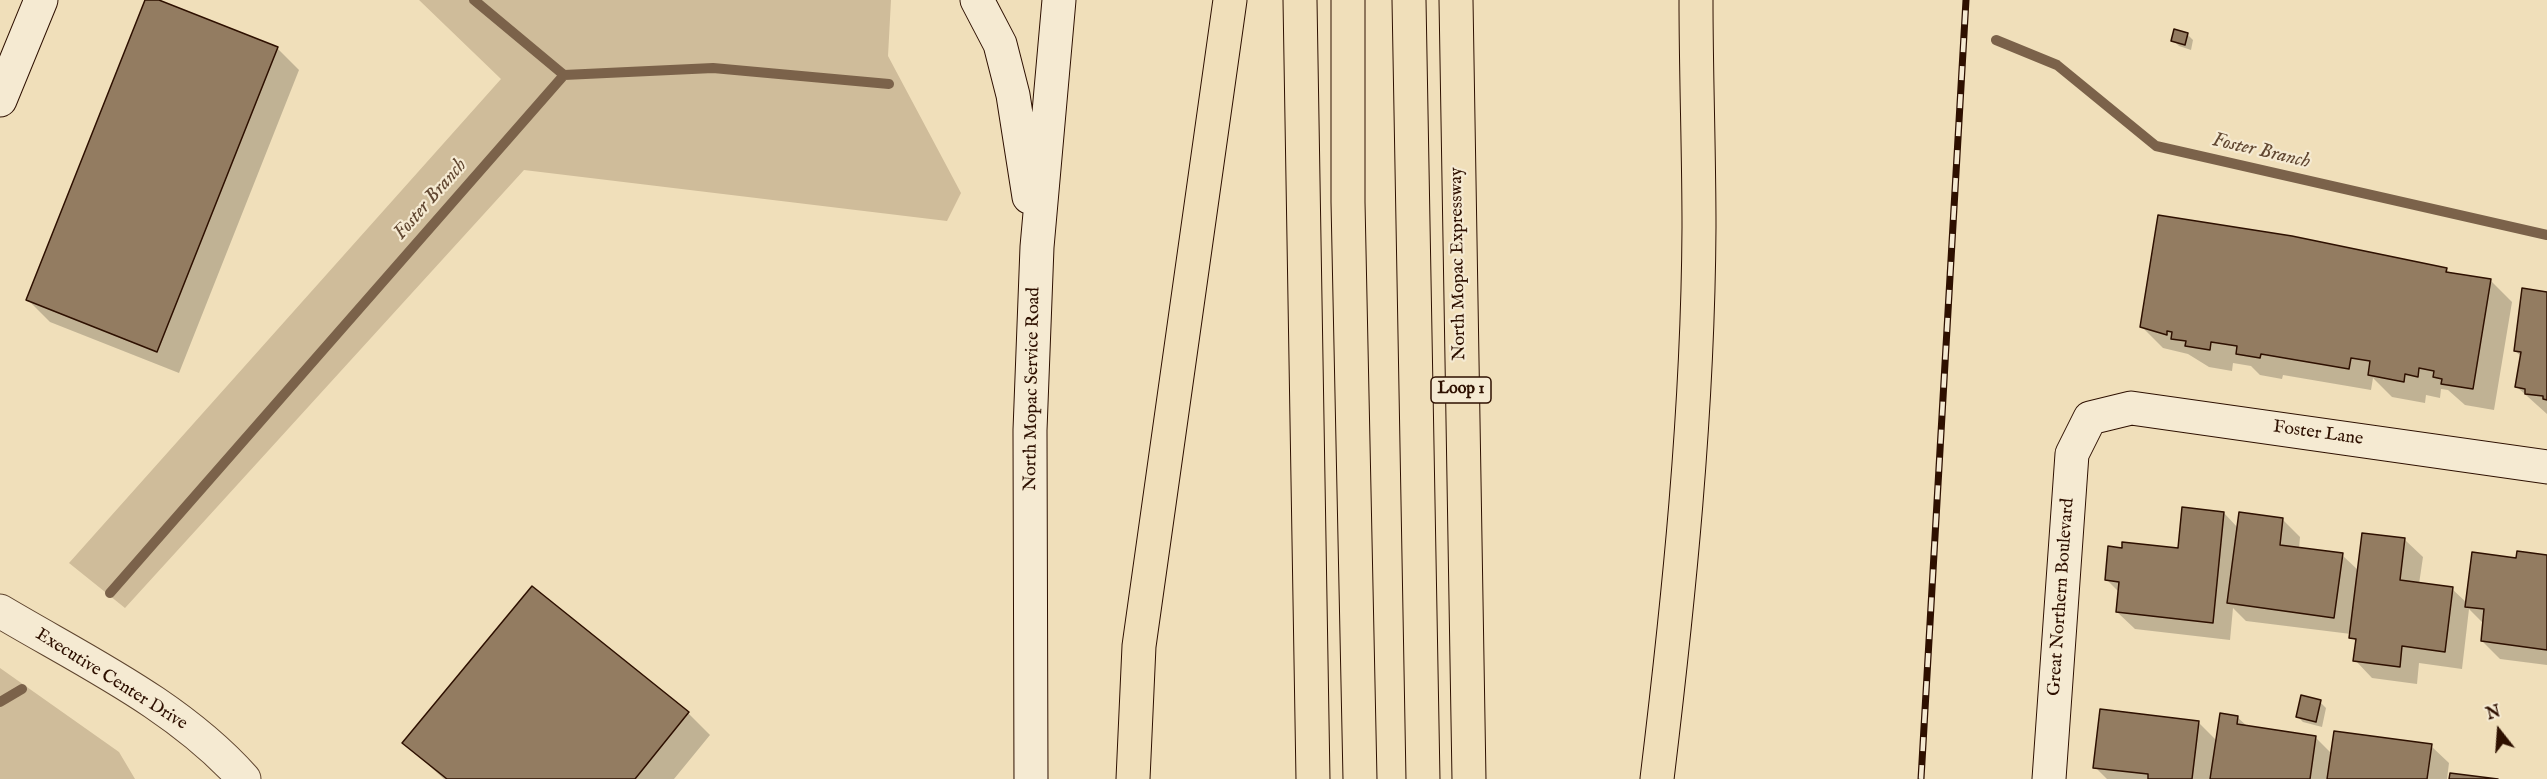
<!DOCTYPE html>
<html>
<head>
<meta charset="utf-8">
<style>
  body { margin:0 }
  #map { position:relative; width:2547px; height:779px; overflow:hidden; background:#f0dfba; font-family:"IM FELL English",serif }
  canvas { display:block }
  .north { position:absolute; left:2469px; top:701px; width:60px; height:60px; -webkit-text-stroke:4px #f5ead2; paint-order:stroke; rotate:343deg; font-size:16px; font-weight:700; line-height:24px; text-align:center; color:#2e1000 }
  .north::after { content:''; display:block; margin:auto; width:21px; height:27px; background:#2e1000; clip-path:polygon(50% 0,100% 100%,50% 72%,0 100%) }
</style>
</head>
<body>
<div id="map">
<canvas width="2547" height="779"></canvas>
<div class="north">N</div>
</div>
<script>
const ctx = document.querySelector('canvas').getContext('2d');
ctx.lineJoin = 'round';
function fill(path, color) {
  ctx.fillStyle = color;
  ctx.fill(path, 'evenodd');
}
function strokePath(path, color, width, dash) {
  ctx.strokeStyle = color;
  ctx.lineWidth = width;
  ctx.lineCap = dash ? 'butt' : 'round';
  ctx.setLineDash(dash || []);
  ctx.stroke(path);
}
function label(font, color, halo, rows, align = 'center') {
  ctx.font = font + ' "IM FELL English",serif';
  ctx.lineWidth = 4.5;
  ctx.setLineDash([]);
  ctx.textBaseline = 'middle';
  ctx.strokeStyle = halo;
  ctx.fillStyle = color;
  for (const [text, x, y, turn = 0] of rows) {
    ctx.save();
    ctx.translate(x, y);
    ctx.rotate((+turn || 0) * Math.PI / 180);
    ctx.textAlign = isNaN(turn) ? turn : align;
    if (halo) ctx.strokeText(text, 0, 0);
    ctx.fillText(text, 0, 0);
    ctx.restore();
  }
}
const green = new Path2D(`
  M419,0h472l-3,56 73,137 -14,28 -423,-51 -399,438 -56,-45 432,-484z
  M0,668l119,84 16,27h-135z`);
const shadow = new Path2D(`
  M146,0h9l122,48 22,22 -120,303 -129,-51 -22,-22z
  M2187,34l6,6 -2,10 -12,-4 -6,-6z
  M2446,269l5,5 39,6 22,22 -18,108 -29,-5 -17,-15 -7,-1 -1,9 -14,-3 -1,8 -33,-6 -19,-19 -2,12 -88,-15 -1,4 -22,-4 -9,-9 -18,-3 -1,8 -23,-4 -21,-13 -25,-6 -22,-22z
  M2547,293v121l-30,-27 4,-31 -6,-5z
  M2224,513l14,15 45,-8 17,17 -1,12 43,6 17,16 46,-31 18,17 -4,27 33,5 15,14 50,-43 30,-4v109l-47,-6 -18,-18 2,-17 -15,-15 -7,60 -43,-6 -2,21 -45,-6 -17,-18 2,-16 -6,-10 -105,-13 -13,-13 -3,32 -95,-11 -18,-17 2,-20 -12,-12 72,-30z
  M2320,702l6,6 -4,19 -19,-5 -6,-6z
  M688,713l22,22 -36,44h-230l-40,-36z
  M2237,717l11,10 68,11 16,16 99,-8 18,17 -2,16h-340l-12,-12 103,-45 19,19z`);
const stream = new Path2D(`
  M474,0l90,75
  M1996,40l61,25 99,81 391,89
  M110,593l454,-518 149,-7 176,16
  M0,702l22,-13`);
const building = new Path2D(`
  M145,0h14l119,47 -121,305 -131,-52z
  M2174,29l14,4 -3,12 -14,-4z
  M2158,215l134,21 155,32 -1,4 45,7 -18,110 -32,-5 1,-5 -9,-2 1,-6 -15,-3 -1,9 -13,-3 -1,8 -36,-7 2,-14 -19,-3 -2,11 -88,-15 -1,4 -24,-4 1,-8 -26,-4 -1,8 -25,-4 1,-5 -15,-2 1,-7 -5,-1v4l-27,-8z
  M2522,288l25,4v108l-4,-1v-3l-18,-2v-5l-10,-2 6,-35 -7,-1z
  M2182,507l42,5 -11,111 -97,-11 3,-30 -14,-2 3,-34 14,2v-6l56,6z
  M2239,512l44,6 -3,27 63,8 -9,65 -107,-15z
  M2362,533l43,5 -5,42 53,7 -8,65 -43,-6 -2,21 -47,-6 3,-22 -7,-1z
  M2517,551l30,4v95l-66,-9 3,-32 -19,-2 7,-55 44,6z
  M532,586l157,126 -54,67h-188l-45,-36z
  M2301,695l20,5 -5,22 -20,-5z
  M2100,709l99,12 -7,58h-44v-5l-55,-6z
  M2220,713l18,3 -1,8 79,12 -6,43h-100z
  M2334,731l98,13 -5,35h-100z
  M2450,773l48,6h-49z`);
const street = new Path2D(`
  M0,611c84,50 178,94 244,168`);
const secondary = new Path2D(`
  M977,0l23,44 13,51 16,102
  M0,100l41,-100
  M1031,779l-1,-349 7,-183 22,-247
  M2049,779l23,-325 18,-36 41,-10 416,59`);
const highway = new Path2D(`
  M1300,0l13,779
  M1348,0v202l12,577
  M1409,0l14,779
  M1456,0l13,779
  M1133,779l6,-133 91,-646
  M1657,779c22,-182 41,-368 42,-552 0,-76 -3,-151 -3,-227`);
const rail = new Path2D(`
  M1921,779l45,-779`);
const shields = [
  [1461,390,60]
];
const shieldNames = [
  ["Loop 1",1461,390]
];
const streetNames = [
  ["North Mopac Expressway",1459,264,-91],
  ["North Mopac Service Road",1033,389,-89],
  ["Foster Lane",2318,434,8],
  ["Great Northern Boulevard",2062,597,-86],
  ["Executive Center Drive",111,680,32]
];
const waterNames = [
  ["Foster Branch",2261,152,13],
  ["Foster Branch",431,200,-49]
];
fill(green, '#cfbc9a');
fill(shadow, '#0003');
strokePath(stream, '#7b624a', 10);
fill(building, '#937c61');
strokePath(building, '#2e1000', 1.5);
strokePath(street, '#5e442e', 35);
strokePath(secondary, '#2e1000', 35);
strokePath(highway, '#2e1000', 35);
strokePath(street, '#f5ead2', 33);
strokePath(secondary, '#f5ead2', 33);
strokePath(highway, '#f0dfba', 33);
strokePath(rail, '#2e1000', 7);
strokePath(rail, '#f5ead2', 4.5, [14]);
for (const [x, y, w] of shields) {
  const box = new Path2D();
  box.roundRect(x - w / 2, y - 13, w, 26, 4.5);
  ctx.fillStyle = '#f5ead2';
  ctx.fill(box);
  strokePath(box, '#2e1000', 1.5);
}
label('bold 16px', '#2e1000', null, shieldNames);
label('18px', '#2e1000', '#f5ead2', streetNames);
label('italic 20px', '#614731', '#f5ead2', waterNames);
</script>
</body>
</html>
